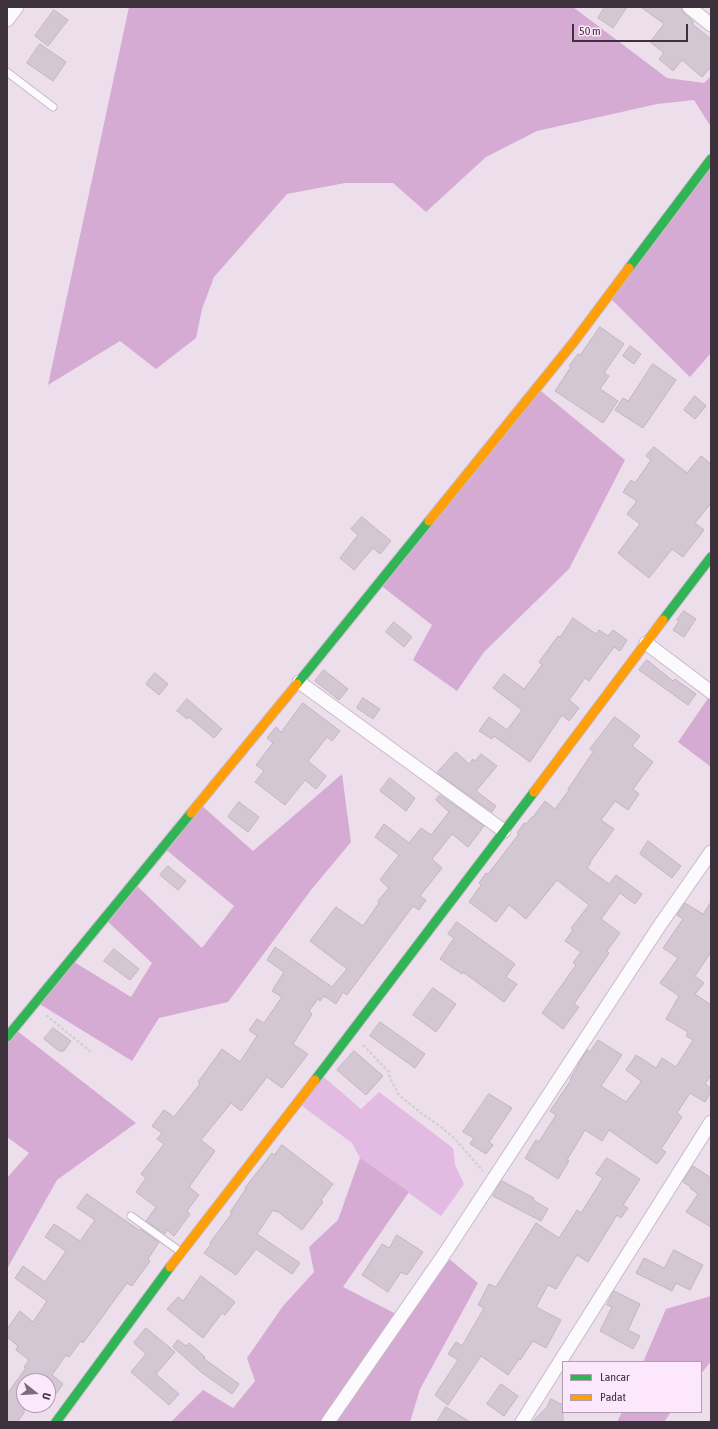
<!DOCTYPE html>
<html>
<head>
<meta charset="utf-8">
<style>
  body { margin:0 }
  #map { position:relative; width:718px; height:1429px; overflow:hidden; background:#eddeec; font-family:"Asap Condensed",sans-serif }
  canvas { display:block }
  .frame { position:absolute; inset:0; border:8px solid #3d323c; pointer-events:none }
  .legend { position:absolute; left:562px; top:1361px; width:140px; height:52px; box-sizing:border-box; background:#fde7fc; border:1px solid #b09faf; margin:0; padding:5px 7px; list-style:none; font-size:12px; color:#3d323c }
  .legend li { display:flex; align-items:center; gap:8px; height:20px }
  .legend b { width:20px; border:1px solid #b09faf }
  .north { position:absolute; left:16px; top:1373px; width:40px; height:40px; box-sizing:border-box; background:#fde7fc; border:1px solid #b09faf; border-radius:50%; rotate:107deg; font-size:11px; font-weight:700; line-height:16px; text-align:center; color:#3d323c }
  .north::after { content:''; display:block; margin:auto; width:14px; height:18px; background:#7b6e7a; clip-path:polygon(50% 0,100% 100%,50% 72%,0 100%) }
  .scale { position:absolute; left:572px; top:24px; width:116px; height:18px; box-sizing:border-box; border:2px solid #3d323c; border-top:0; padding-left:5px; font-size:12px; line-height:14px; white-space:nowrap; color:#3d323c; -webkit-text-stroke:3px #fde7fc; paint-order:stroke }
</style>
</head>
<body>
<div id="map">
<canvas width="718" height="1429"></canvas>
<div class="frame"></div>
<ul class="legend">
<li><b style="height:5px;background:#30b455"></b>Lancar</li>
<li><b style="height:5px;background:#ff9f0a"></b>Padat</li>
</ul>
<div class="north">U</div>
<div class="scale">50 m</div>
</div>
<script>
const ctx = document.querySelector('canvas').getContext('2d');
ctx.lineJoin = 'round';
function fill(path, color) {
  ctx.fillStyle = color;
  ctx.fill(path, 'evenodd');
}
function strokePath(path, color, width, dash) {
  ctx.strokeStyle = color;
  ctx.lineWidth = width;
  ctx.lineCap = dash ? 'butt' : 'round';
  ctx.setLineDash(dash || []);
  ctx.stroke(path);
}
const green = new Path2D(`
  M319,1073l42,36 18,-17 74,56 2,17 9,19 -23,32 -81,-58 -8,-15 -54,-40z`);
const forest = new Path2D(`
  M129,7h444l94,71 37,5 7,-7v51l-17,-27 -37,4 -120,27 -51,26 -60,55 -33,-29h-48l-58,11 -73,83 -12,32 -6,29 -40,31 -36,-28 -72,44z
  M711,162v191l-21,24 -82,-81z
  M536,387l89,73 -56,109 -85,83 -27,39 -44,-31 19,-35 -53,-41z
  M711,694v73l-33,-25z
  M342,774l9,68 -40,48 -83,112 -69,16 -27,43 -94,-58 33,-43 60,37 21,-34 -46,-43 29,-36 67,64 32,-42 -70,-58 37,-43 52,46z
  M16,1030l120,93 -79,57 -50,89v-91l22,-25 -22,-16v-96z
  M360,1158l49,34 -66,95 63,32 42,-61 30,25 -58,106 -10,33h-239l32,-32 30,18 22,-27 -8,-23 36,-52 31,-34 -5,-25 29,-27z
  M711,1296v65l-10,13v-12h-58l23,-53z
  M622,1412h49l-7,10h-47z`);
const building = new Path2D(`
  M605,7h22l-14,21 -15,-10z
  M641,7h40l3,6 10,9 -2,2 19,15v28l-9,10 -20,-17 -9,11 -14,-12 5,-6 -14,-11 14,-18z
  M54,10l14,10 -20,26 -13,-10z
  M40,44l26,18 -13,19 -26,-18z
  M600,327l24,17 -20,29 5,3 -9,13 18,12 -15,22 -48,-32 16,-24 -2,-1 9,-12 2,1z
  M630,346l11,8 -7,10 -11,-8z
  M653,364l23,16 -33,48 -28,-18 8,-12 5,3z
  M695,396l11,10 -11,13 -11,-9z
  M654,447l33,26 14,-17 10,8v39l-16,20 9,7 -21,27 -11,-8 -23,29 -31,-25 22,-29 -13,-10 10,-13 -14,-9 8,-12 4,3 16,-23 -5,-4z
  M362,517l29,24 -11,13 -7,-6 -19,22 -14,-12 18,-23 -7,-6z
  M684,611l12,8 -12,18 -11,-7 6,-9 -2,-1z
  M573,618l23,16 3,-4 9,6 5,-6 14,10 -7,11 -6,-4 -25,34 -4,-3 -16,22 10,8 -10,13 -7,-6 -32,47 -36,-26 -2,3 -13,-8 10,-14 18,13 15,-20 -29,-22 11,-14 20,15 18,-24 -3,-3 19,-26 2,1z
  M394,622l18,15 -8,10 -18,-15z
  M647,660l26,21 2,-2 21,15 -8,11 -49,-35z
  M324,670l24,19 -9,11 -24,-19z
  M155,673l13,11 -9,11 -13,-11z
  M363,698l17,11 -7,10 -16,-11z
  M187,699l35,30 -8,9 -25,-21 -2,2 -10,-8z
  M303,703l37,28 -8,10 -5,-4 -19,24 18,15 -10,13 -11,-9 -20,25 -30,-23 9,-11 -8,-6 17,-22 -6,-5 9,-11 5,5z
  M615,717l25,19 -8,10 21,16 -20,27 6,5 -11,16 -13,-9 -14,19 13,9 -24,33 1,1 -4,5 22,16 7,-9 26,19 -7,10 -15,-11 -19,26 19,14 -13,18 2,2 -35,51 5,3 -16,22 -21,-16 34,-48 -3,-2 8,-11 -16,-11 8,-11 -2,-2 18,-23 -32,-25 -31,39 -17,-14 -13,17 -27,-20 12,-17 -2,-2 7,-10 2,1 31,-40 -2,-1 7,-10 2,1 6,-7h1l12,-16 10,8 14,-19 -1,-1 25,-37 -3,-3z
  M456,752l13,12 4,-5 2,2 6,-7 16,12 -21,25 20,15 -4,6 -55,-39z
  M390,778l25,20 -9,13 -26,-20z
  M440,795l44,31 -16,21 -16,-13 -20,25 10,9 -22,28 6,4 -7,10 -6,-4 -66,89 -4,-3 -7,12 -12,-8 -4,5 -2,-2 -9,12 3,3 -19,30 15,10 -26,34 -15,-11 -26,34 -10,-8 -30,37 14,11 -26,36 10,8 -12,16 3,3 -16,22 -7,-6 -2,4 -19,-13 10,-14 -20,-15 10,-14 -5,-4 23,-30 -7,-5 5,-6 -10,-7 12,-16 10,7 26,-33 -2,-2 24,-33 18,13 17,-26 -8,-6 8,-11 7,4 18,-26 -10,-6 12,-19 -17,-12 8,-13 57,40 15,-18 -37,-28 26,-34 27,19 16,-23 -1,-2 11,-13 -9,-8 19,-25 -24,-18 9,-13 25,19 12,-15 10,7 18,-23 -13,-12z
  M239,802l20,15 -11,15 -20,-15z
  M648,841l33,25 -9,12 -32,-24z
  M168,866l18,15 -8,9 -18,-15z
  M711,902v50l-16,24 9,7 -9,11 16,11v70l-6,9 6,4v4l-6,10 -15,-9 -13,20 5,4 -21,32 5,3 -9,12 -48,-34 -7,11 -17,-11 -18,30 2,1 -11,18 -33,-21 11,-18 3,2 17,-27 -6,-4 21,-31 -1,-1 9,-15h-1l9,-14 3,2 8,-12 24,15 -21,31 25,16 15,-20v-1l-15,-11 10,-15 20,13 6,-10 14,9 17,-27 -7,-4 2,-4 -22,-13 13,-23 -19,-13 18,-25 -15,-10 20,-29 -6,-4 8,-12 18,11z
  M457,922l58,42 -9,13 11,7 -13,18 -41,-30 -1,2 -22,-15 14,-21 -6,-4z
  M114,949l25,20 -9,11 -26,-19z
  M433,988l23,16 -20,28 -23,-17z
  M380,1022l45,32 -10,14 -45,-32z
  M53,1028l18,13 -7,10h-5l-15,-12z
  M354,1051l29,25 -17,19 -29,-25z
  M489,1094l23,14 -23,34 4,3 -7,9 -16,-10 4,-6 -11,-6z
  M282,1145l51,39 -12,16 2,2 -21,28 -25,-19 -2,1 -2,-2 -16,24 43,29 -8,11 -36,-25 -20,26 -32,-22 7,-9 -1,-1 22,-30 -2,-1 16,-23 -1,-1 27,-35 2,2z
  M607,1158l33,21 -17,26 5,3 -7,10 -4,-3 -29,47 -11,-7 -21,34 -8,-4 -12,22 25,13 -15,28 -13,-7 -13,19 -1,-1 -11,16 -27,-19 -33,49 -13,-10 23,-35 -10,-6 8,-12 6,4 22,-38 -6,-3 11,-21 7,3 40,-64 23,15 18,-28 4,3 22,-35 -7,-4z
  M693,1166l17,11 1,-1v51l-25,-15 12,-18 -8,-6 1,-1 -8,-5z
  M502,1181l32,17 -1,2 15,9 -7,12 -48,-25z
  M87,1194l52,36 1,-1 19,13 -11,17 2,2 -18,25 -5,-3 -44,60 -2,-2 -12,16 -3,-2 -14,20 11,9 -15,21v-24h-24v32l-7,9h-10v-28l19,-26 -2,-1 5,-7 -13,-10 2,-4 -11,-9v-8l13,-18 13,11 14,-21 -32,-23 8,-12 22,16 21,-31 -21,-14 9,-13 26,17 15,-21 -18,-12z
  M397,1235l26,17 -16,23 -6,-3 -13,20 -26,-17 20,-31 7,4z
  M674,1250l29,15 -13,25 -14,-7 -4,8 -36,-18 8,-15 20,10z
  M201,1276l34,26 -10,13 -3,-2 -19,25 -36,-29 11,-12 5,4z
  M614,1291l26,13 -12,26 12,6 -7,13 -33,-18 12,-24 -5,-2z
  M146,1328l29,24 -19,22 23,20 -10,11 -38,-33 15,-18 -12,-11z
  M178,1340l8,6 3,-3 16,14 -2,1 36,26 -7,10 -31,-22 -28,-25z
  M501,1384l17,12 -14,20 -17,-12z
  M551,1399l12,6v17h-31l15,-15z
  M446,1407l24,15h-33z`);
const path = new Path2D(`
  M46,1015l46,38
  M363,1045l26,27 1,6 9,17 22,18 20,14 13,11 29,33`);
const lane = new Path2D(`
  M7,72l46,35
  M131,1216l50,36`);
const street = new Path2D(`
  M689,7l22,18
  M7,20l10,-13
  M646,643l65,49
  M299,682l205,149
  M328,1422l115,-166 217,-331 51,-73
  M522,1422l189,-300`);
const fast = new Path2D(`
  M629,268l82,-109
  M663,620l48,-63
  M297,684l132,-163
  M7,1037l184,-224
  M315,1080l219,-288
  M56,1422l114,-155`);
const slow = new Path2D(`
  M429,521l144,-178 56,-75
  M534,792l129,-172
  M191,813l106,-129
  M170,1267l145,-187`);
fill(green, '#e3bae2');
fill(forest, '#d5abd4');
fill(building, '#d2c7d2');
strokePath(building, '#c1b5c1', 1);
strokePath(lane, '#c7bbc6', 9);
strokePath(street, '#c7bbc6', 15);
strokePath(fast, '#c7bbc6', 11);
strokePath(slow, '#c7bbc6', 11);
strokePath(path, '#d4d0d4', 2.5, [3, 2]);
strokePath(lane, '#fcfafc', 7);
strokePath(street, '#fcfafc', 13);
strokePath(fast, '#30b455', 9);
strokePath(slow, '#ff9f0a', 9);
</script>
</body>
</html>
